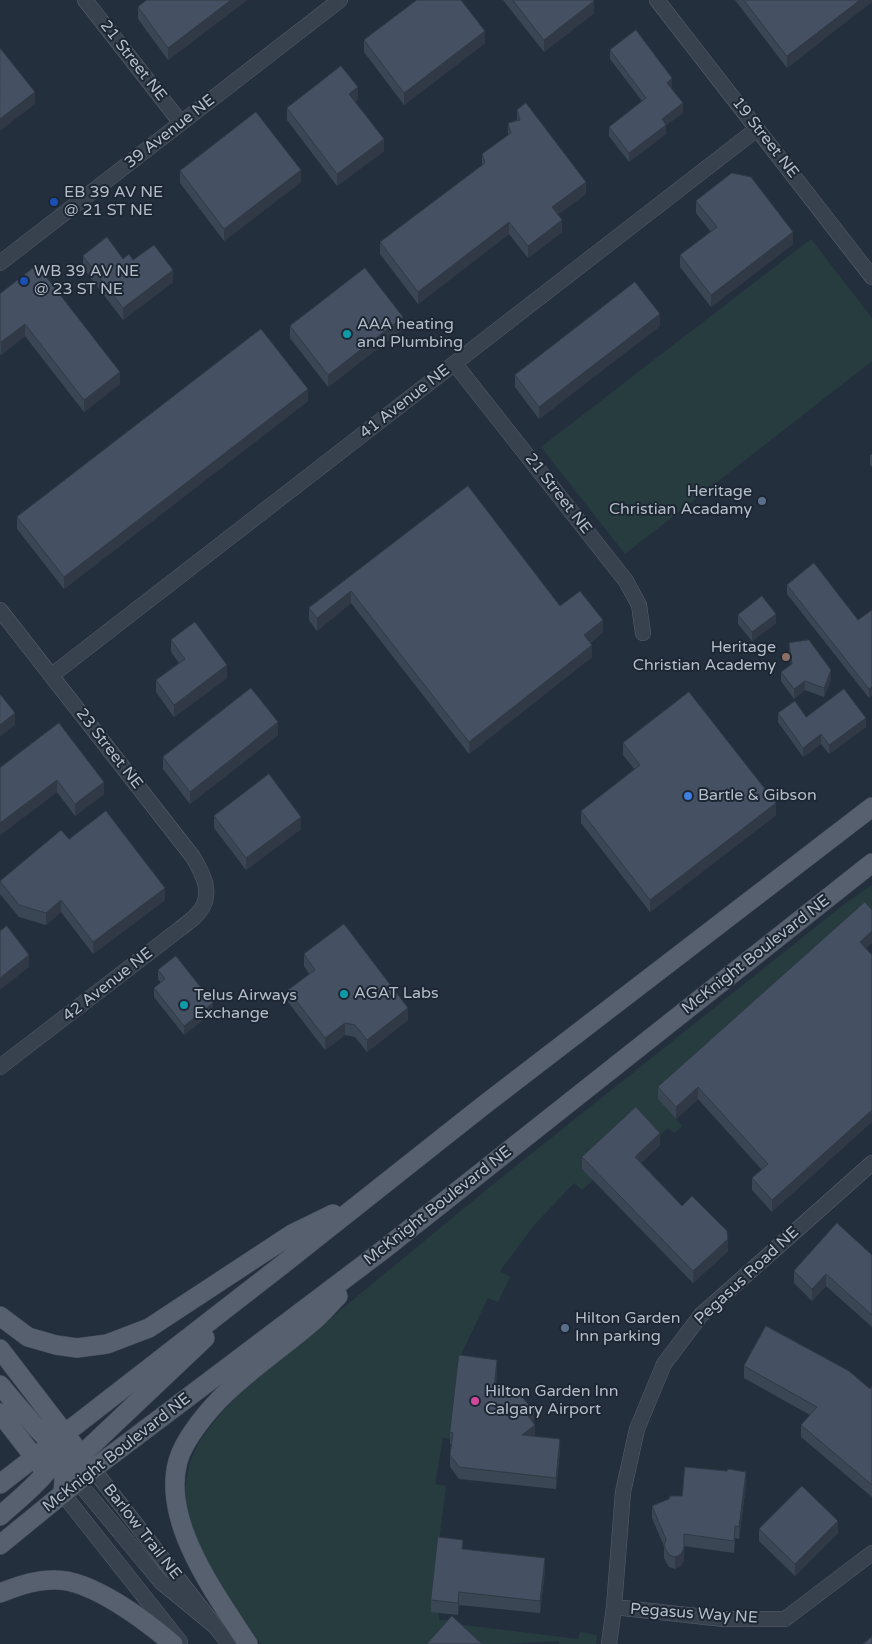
<!DOCTYPE html>
<html>
<head>
<meta charset="utf-8">
<style>
  body { margin:0 }
  canvas { display:block; background:#242f3e }
</style>
</head>
<body>
<canvas width="872" height="1644"></canvas>
<script>
const ctx = document.querySelector('canvas').getContext('2d');
ctx.lineJoin = 'round';
function fill(path, color) {
  ctx.fillStyle = color;
  ctx.fill(path, 'evenodd');
}
function strokePath(path, color, width, dash) {
  ctx.strokeStyle = color;
  ctx.lineWidth = width;
  ctx.lineCap = dash ? 'butt' : 'round';
  ctx.setLineDash(dash || []);
  ctx.stroke(path);
}
function label(font, color, halo, rows, align = 'center') {
  ctx.font = font + ' "Varela Round",sans-serif';
  ctx.lineWidth = 4;
  ctx.setLineDash([]);
  ctx.textBaseline = 'middle';
  ctx.strokeStyle = halo;
  ctx.fillStyle = color;
  for (const [text, x, y, turn = 0] of rows) {
    ctx.save();
    ctx.translate(x, y);
    ctx.rotate((+turn || 0) * Math.PI / 180);
    ctx.textAlign = isNaN(turn) ? turn : align;
    if (halo) ctx.strokeText(text, 0, 0);
    ctx.fillText(text, 0, 0);
    ctx.restore();
  }
}
const green = new Path2D(`
  M811,239l61,79v43l-247,193 -84,-107z
  M872,885v37l-214,177 24,27 -8,7 -6,-5 -13,12 -72,29 10,11 -11,10 -8,-7 -39,41 -35,47 10,6 -12,25 -10,-4 -32,67 3,2 -8,71h-8l-8,46 11,2 -8,63 1,71h8v3l131,16 2,-7 17,3 -1,9h-37v-3l-53,3h-245c-26,-36 -58,-80 -72,-122 -6,-19 -4,-49 4,-67 10,-24 29,-42 46,-61l252,-208 351,-280z`);
const minor = new Path2D(`
  M85,0l96,123
  M657,0l215,277
  M0,263l340,-263
  M455,364l171,217 13,24 4,28
  M0,610l193,247c10,17 21,37 6,55 -4,6 -12,11 -18,16l-181,139
  M52,675l705,-546
  M93,1469l136,175
  M70,1474l19,21 72,87 55,45
  M63,1494l117,148
  M614,1607l110,12h61l87,-66
  M609,1644l5,-37 9,-115 14,-63 27,-65 37,-49 171,-152`);
const major = new Path2D(`
  M0,1316l28,21 28,8 21,3 30,-4 42,-16 143,-94 41,-20
  M0,1349l89,116
  M0,1385c18,21 60,75 85,83
  M0,1413l41,53
  M0,1484l282,-219 202,-160 388,-298
  M63,1494l1,-16 9,-15 132,-125
  M0,1516c21,-19 57,-46 63,-75
  M0,1545l93,-76 290,-219 489,-387
  M0,1593c17,-7 38,-14 56,-13 36,0 90,41 117,64
  M248,1644c-31,-48 -87,-122 -70,-183 6,-22 31,-52 48,-68 26,-25 57,-46 85,-70 10,-8 18,-18 27,-27`);
const wall = new Path2D(`
  M147,0h100l-79,60 -30,-41v-12z
  M503,0h90l1,13 -50,39z
  M735,0h137l-85,68z
  M364,40l121,3 -81,62 -40,-53z
  M610,50l62,37 -1,1 12,25 -17,12v9l-37,28 -20,-26v-9l33,-26 -32,-42z
  M358,99l-3,3 29,49 -47,35 -50,-66v-12z
  M517,110l69,84 -28,20 4,18 -34,26 -19,-24 -91,70 -38,-50v-12l102,-77v-11l26,-19v-12l9,-3z
  M180,171l121,11 -77,59 -44,-58z
  M696,201l97,43 -82,63 -31,-40v-12l31,-23 -15,-19z
  M83,256l40,3 10,1 40,22 -50,38 -40,-52z
  M0,294l120,90 -36,28 -59,-76 -24,19 -1,-1z
  M290,326l113,3 -75,58 -38,-49z
  M660,326l-121,93 -24,-32v-12z
  M308,401l-244,188 -47,-60v-12z
  M872,454v13l-2,-2v-10z
  M468,486l92,120 43,26 -13,11 2,14 -123,97 -118,-151 -34,28 -8,-11v-12z
  M787,585l71,35 14,-10 -3,88 -82,-104z
  M738,615l38,8 -24,18 -14,-17z
  M171,640l56,38 -53,39 -18,-25v-12l23,-17 -8,-11z
  M789,643l42,37 -7,17 -19,-7 -11,9 -13,-18v-9l10,-7 -2,-13z
  M778,713l28,4 60,10 -37,27 -8,-10 -18,13 -25,-35z
  M59,723l45,71 -29,22 -18,-24 -57,43v-67z
  M278,735l-88,69 -27,-35v-12z
  M623,743l153,72 -126,97 -69,-89v-12l54,-41 -12,-15z
  M214,816l87,13 -55,41 -32,-42z
  M69,839l96,61 -72,54 -32,-42 -15,13 -27,-8 -19,-23v-13z
  M872,910v33l-6,5 -94,264 -20,-22v-12l10,-8 -64,-71 -22,20 -18,-20v-12z
  M304,954l104,66 -41,32 -12,-15 -10,-2 -20,15 -37,-48v-12l21,-16 -5,-8z
  M158,970l55,42 -29,23 -30,-38v-9l7,-5 -3,-4z
  M660,1145l-19,18 41,43 46,45 -35,32 -111,-114v-12z
  M872,1255v72l-46,-41 -14,15 -18,-18v-12z
  M744,1366l126,23 2,-3v111l-71,-60v-12l9,-10 -66,-37z
  M497,1371l-2,25 39,27 1,13 25,15 -4,38 -97,-10 -9,-12v-12l2,-11h-2v-12z
  M746,1484l-7,55 -4,-1 -1,15 -50,-7v14l-3,6 -6,3 -6,-2 -5,-9v-12l-12,-28v-12l17,-7z
  M759,1529l79,4 -43,43 -36,-35z
  M463,1549l82,21 -5,43 -81,-8 -1,10 -27,-3v-12z`);
const shadedWall = new Path2D(`
  M231,0h16l-79,60v-12z
  M860,0h12v2l-85,66v-12z
  M594,1v12l-50,39v-12z
  M485,31v12l-81,62v-12z
  M672,78v9l-5,5v-9z
  M358,87v12l-9,7v-12z
  M35,92v12l-35,27v-12z
  M683,103v10l-17,12v9l-37,28v-9l33,-34z
  M384,139v12l-47,35v-12z
  M301,170v12l-77,59v-12z
  M586,182v12l-34,25v-12z
  M562,220v12l-34,26v-12z
  M509,222v12l-91,70v-12z
  M793,232v12l-82,63v-12z
  M173,270v12l-50,38v-12z
  M660,314v12l-121,93v-12z
  M403,317v12l-75,58v-12z
  M25,324v12l-24,19v-13z
  M120,372v12l-36,28v-12z
  M308,389v12l-244,188v-12z
  M351,591v12l-34,28v-13z
  M776,614v9l-24,18v-9z
  M603,620v12l-19,15v-12z
  M592,645v12l-123,97v-12z
  M227,665v13l-53,39v-12z
  M831,670v10l-7,17v-9z
  M805,681v9l-11,9v-10z
  M872,687v9l-3,2v-9z
  M15,713v12l-15,12v-12z
  M866,718v9l-37,27v-9z
  M278,722v13l-88,69v-12z
  M821,734v10l-18,13v-9z
  M57,780v12l-57,43v-12z
  M104,782v12l-29,22v-12z
  M776,803v12l-126,97v-12z
  M301,817v12l-55,41v-12z
  M165,888v12l-72,54v-12z
  M61,900v12l-15,13v-12z
  M872,931v12l-12,11v-12z
  M29,955v12l-29,23v-12z
  M213,1003v9l-29,23v-9z
  M408,1008v12l-41,32v-12z
  M345,1023v12l-20,15v-12z
  M698,1087v12l-22,20v-12z
  M872,1110v12l-100,90v-12z
  M660,1133v12l-25,24v-12z
  M728,1239v12l-35,32v-12z
  M826,1274v12l-14,15v-12z
  M497,1360v11l-4,37v-11z
  M534,1411v12l-6,5v-12z
  M535,1425v11l-13,-1z
  M560,1439v12l-4,38v-11z
  M746,1472v12l-7,55v-12z
  M838,1521v12l-43,43v-12z
  M684,1548v12l-3,6 -6,3v-12z
  M545,1558v12l-5,43v-12z
  M459,1592v13l-1,10v-12z`);
const building = new Path2D(`
  M147,0h84l-63,48 -30,-41z
  M417,0h44l24,31 -81,62 -40,-53z
  M513,0h80l1,1 -50,39z
  M744,0h116l-73,56z
  M636,30l36,48 -5,5 16,20 -21,16 4,6 -37,28 -20,-26 37,-29 -36,-48z
  M0,48l35,44 -35,27z
  M341,66l17,21 -9,7 35,45 -47,35 -50,-66z
  M526,103l60,79 -34,25 10,13 -34,26 -19,-24 -91,70 -38,-50 105,-79 -3,-9 29,-21 -3,-10 12,-3 -3,-10z
  M256,112l45,58 -77,59 -44,-58z
  M732,173l19,4 42,55 -82,63 -31,-40 37,-28 -21,-26z
  M107,237l16,22 6,-5 4,6 21,-15 19,25 -50,38 -40,-52z
  M37,265l83,107 -36,28 -59,-76 -24,18h-1v-48z
  M365,268l38,49 -75,58 -38,-49z
  M635,282l25,32 -121,93 -24,-32z
  M261,329l47,60 -244,188 -47,-60z
  M468,486l92,120 20,-15 23,29 -19,15 8,10 -123,97 -118,-151 -34,27 -8,-10z
  M814,563l44,57 14,-10v77l-3,2 -82,-104z
  M762,596l14,18 -24,18 -14,-17z
  M195,622l32,43 -53,40 -18,-25 29,-21 -14,-19z
  M809,640l22,30 -7,18 -19,-7 -11,8 -13,-17 11,-8 -3,-21z
  M251,688l27,34 -88,70 -27,-35z
  M844,689l22,29 -37,27 -8,-11 -18,14 -25,-35 17,-12 11,16z
  M689,692l87,111 -126,97 -69,-89 59,-46 -17,-22z
  M0,694l15,19 -15,12z
  M59,723l45,59 -29,22 -18,-24 -57,43v-55z
  M269,774l32,43 -55,41 -32,-42z
  M106,811l59,77 -72,54 -32,-42 -15,13 -27,-8 -19,-24 61,-51 8,9z
  M865,902l7,8v21l-12,11 12,13v155l-100,90 -20,-22 16,-14 -70,-77 -22,20 -18,-20z
  M344,924l64,84 -41,32 -12,-15 -10,-2 -20,15 -37,-48 27,-20 -11,-16z
  M7,926l22,29 -29,23v-47z
  M176,956l37,47 -29,23 -30,-38 11,-9 -7,-9z
  M636,1107l24,26 -25,24 47,49 10,-10 35,35 1,8 -35,32 -111,-114z
  M837,1223l35,32v60l-46,-41 -14,15 -18,-18z
  M766,1326l83,45 21,18 2,-3v99l-71,-60 16,-18 -73,-41z
  M459,1355l38,5 -4,37 11,-9 7,8 6,-5 17,20 -6,5 7,9 -13,10 38,4 -4,39 -97,-11 -9,-12 3,-22 -3,-1z
  M685,1467l42,4 1,-2 18,3 -7,55 -4,-1 -1,15 -50,-7v14l-3,6 -6,3 -6,-2 -5,-9 2,-7 -14,-33 17,-7 1,-3h12z
  M802,1486l36,35 -43,43 -36,-35z
  M438,1537l25,3 -1,9 83,9 -5,43 -81,-9 -1,11 -27,-3z
  M452,1616l30,28h-55z
  M872,1637v7h-9z`);
const markers = [
  [54,202,5,"#1a4fb4"],
  [24,281,5,"#1a4fb4"],
  [347,334,5,"#0f9aa8"],
  [762,501,5,"#5c6f8a"],
  [786,657,5,"#8d6e63"],
  [688,796,5,"#3f7fe0"],
  [344,994,5,"#0f9aa8"],
  [184,1005,5,"#0f9aa8"],
  [565,1328,5,"#5c6f8a"],
  [475,1401,5,"#d1479c"]
];
const streetNames = [
  ["21 Street NE",133,61,52],
  ["39 Avenue NE",170,132,-38],
  ["19 Street NE",765,138,52],
  ["41 Avenue NE",405,402,-38],
  ["21 Street NE",558,494,52],
  ["23 Street NE",109,749,52],
  ["McKnight Boulevard NE",756,955,-38],
  ["42 Avenue NE",108,985,-38],
  ["McKnight Boulevard NE",438,1206,-38],
  ["Pegasus Road NE",747,1276,-43],
  ["McKnight Boulevard NE",117,1453,-38],
  ["Barlow Trail NE",142,1532,52],
  ["Pegasus Way NE",694,1614,4]
];
const poiNames = [
  ["EB 39 AV NE",64,193],
  ["@ 21 ST NE",64,211],
  ["WB 39 AV NE",34,272],
  ["@ 23 ST NE",34,290],
  ["AAA heating",357,325],
  ["and Plumbing",357,343],
  ["Heritage",752,492,"right"],
  ["Christian Acadamy",752,510,"right"],
  ["Heritage",776,648,"right"],
  ["Christian Academy",776,666,"right"],
  ["Bartle & Gibson",698,796],
  ["AGAT Labs",354,994],
  ["Telus Airways",194,996],
  ["Exchange",194,1014],
  ["Hilton Garden",575,1319],
  ["Inn parking",575,1337],
  ["Hilton Garden Inn",485,1392],
  ["Calgary Airport",485,1410]
];
fill(green, '#263c3f');
strokePath(minor, '#565f6c', 16);
strokePath(major, '#414a57', 20);
strokePath(minor, '#38414e', 15);
strokePath(major, '#56606e', 19);
fill(wall, '#3b4654');
fill(shadedWall, '#303945');
fill(building, '#455162');
strokePath(building, '#303945', 1);
for (const [x, y, r, color] of markers) {
  const dot = new Path2D();
  dot.arc(x, y, r, 0, 2 * Math.PI);
  ctx.fillStyle = color;
  ctx.fill(dot);
  strokePath(dot, '#1d2633', 2);
}
label('16px', '#b4bcc9', '#1d2633', streetNames);
label('16px', '#b4bcc9', '#1d2633', poiNames, 'left');
</script>
</body>
</html>
